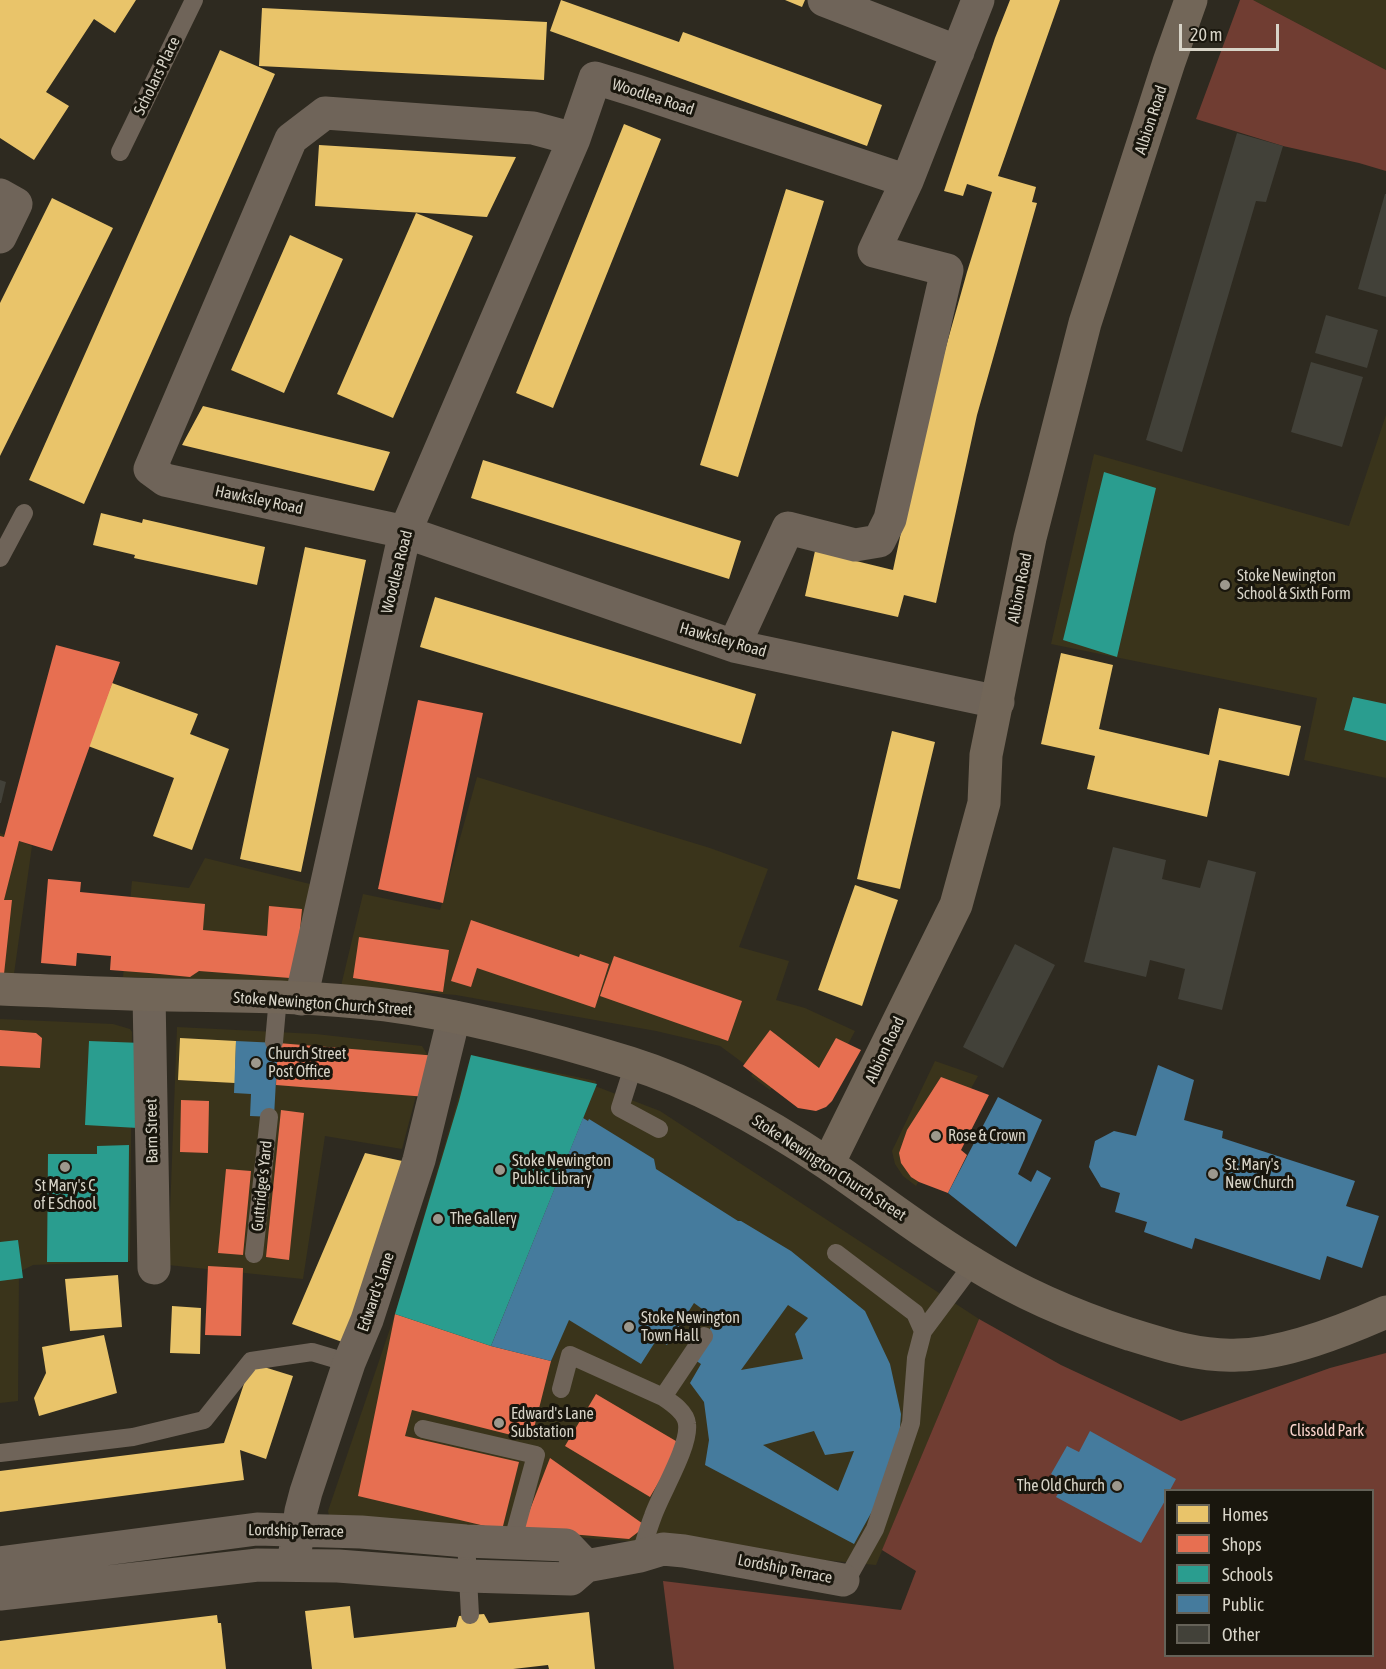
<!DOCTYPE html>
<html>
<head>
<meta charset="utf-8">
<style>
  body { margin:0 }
  #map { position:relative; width:1386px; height:1669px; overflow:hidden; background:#2e2a20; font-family:"Asap Condensed",sans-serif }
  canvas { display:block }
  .legend { position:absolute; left:1164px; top:1489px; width:210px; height:168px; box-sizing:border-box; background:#19160d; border:2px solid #656258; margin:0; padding:8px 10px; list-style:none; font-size:18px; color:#d8d4c8 }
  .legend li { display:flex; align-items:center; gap:12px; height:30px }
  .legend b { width:30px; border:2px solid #656258 }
  .scale { position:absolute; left:1179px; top:24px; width:100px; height:27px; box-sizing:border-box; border:3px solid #d8d4c8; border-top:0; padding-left:8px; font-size:18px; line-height:21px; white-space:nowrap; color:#d8d4c8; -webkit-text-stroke:4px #19160d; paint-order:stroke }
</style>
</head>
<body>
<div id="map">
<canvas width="1386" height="1669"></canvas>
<ul class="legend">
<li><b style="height:16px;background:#e9c46a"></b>Homes</li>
<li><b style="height:16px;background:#e76f51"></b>Shops</li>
<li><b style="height:16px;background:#2a9d8f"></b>Schools</li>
<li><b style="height:16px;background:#457b9d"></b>Public</li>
<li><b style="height:16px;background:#424139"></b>Other</li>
</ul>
<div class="scale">20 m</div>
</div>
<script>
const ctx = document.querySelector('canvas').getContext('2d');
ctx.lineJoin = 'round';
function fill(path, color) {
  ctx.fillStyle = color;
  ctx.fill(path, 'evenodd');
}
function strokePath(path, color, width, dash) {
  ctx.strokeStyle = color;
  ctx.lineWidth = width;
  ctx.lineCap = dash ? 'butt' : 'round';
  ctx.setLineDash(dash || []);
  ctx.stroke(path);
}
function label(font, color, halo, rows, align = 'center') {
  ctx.font = font + ' "Asap Condensed",sans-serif';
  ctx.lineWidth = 6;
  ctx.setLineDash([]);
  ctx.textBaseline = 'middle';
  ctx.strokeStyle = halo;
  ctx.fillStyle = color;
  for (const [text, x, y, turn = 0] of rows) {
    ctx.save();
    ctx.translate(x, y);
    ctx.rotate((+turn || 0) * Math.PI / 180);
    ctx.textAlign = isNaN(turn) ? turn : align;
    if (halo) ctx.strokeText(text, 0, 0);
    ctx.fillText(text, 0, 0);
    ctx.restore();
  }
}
const built = new Path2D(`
  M1253,0h133v70z
  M1386,415v363l-82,-18 13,-62 -266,-54 43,-190 255,72z
  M477,777l233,71 58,21 -29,78 50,14 -13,39 29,8 50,23 -29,55 -53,1 -3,3 -19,-14 3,-5 -34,-25 -64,-15 -200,-36 -115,-9 22,-92 77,16z
  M0,833l32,13 -19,135 -13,-1z
  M205,858l105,26 -12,98 -175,-5 9,-96 57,7z
  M0,1019l113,5 17,5 2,3 -2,229 -97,4 -14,7 -1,129 -18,2z
  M177,1027l139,7 106,12 5,8 -25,95 -77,-13 -22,143 -135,-14z
  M471,1055l125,26 -1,5 65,25 319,208 -103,246 -248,-24 -298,-21 -2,-9 67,-197z
  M935,1061l43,15 -62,110 -13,-10 -8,-12 -3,-13z`);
const green = new Path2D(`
  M1240,0h13l133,70v101l-27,-8 -76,-17 -87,-27z
  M979,1319l82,46 120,56 149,-53 56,-15v316h-712l-11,-88 238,29 15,-39 -34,-21zM1166,1490h206v166h-206z`);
const homes = new Path2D(`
  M0,0h136l-21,33 -21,-14 -48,73 23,14 -35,54 -34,-22z
  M561,0l118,42 4,-10 199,73 -15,41 -317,-115z
  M785,0h20l-3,7z
  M1010,0h50l-62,176 38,11 -4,15 5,1 -60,212 -41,188 -32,-8 -6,22 -93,-21 10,-45 78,19 31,-145 43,-153 25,-80 -25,-8 -4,12 -19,-5 51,-153z
  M262,8l285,14 -3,58 -285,-14z
  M220,50l55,24 -191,430 -55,-24z
  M624,124l37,15 -108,269 -37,-15z
  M319,145l197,12 -29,60 -172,-11z
  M786,189l38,12 -86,276 -38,-12z
  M52,198l61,30 -113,228v-153z
  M416,213l57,23 -80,182 -56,-24z
  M290,235l53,24 -59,134 -53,-23z
  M203,406l187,46 -16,39 -192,-46z
  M483,460l258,81 -12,38 -258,-81z
  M101,513l41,10 1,-4 122,28 -8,38 -123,-27 1,-3 -42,-10z
  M305,547l61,13 -65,312 -61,-13z
  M435,597l321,97 -15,50 -321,-97z
  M1061,653l52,12 -14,64 110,26 10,-47 82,18 -12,50 -70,-16 -12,57 -120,-28 8,-33 -54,-12z
  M112,683l86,31 -8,20 39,15 -37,101 -39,-14 21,-58 -86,-32z
  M892,731l43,11 -35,147 -43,-10z
  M855,885l43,15 -36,106 -44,-16z
  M180,1038l56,3 -1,42 -57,-3z
  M365,1153l42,9 -62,181 -53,-19z
  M118,1275l4,52 -52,4 -5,-52z
  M172,1306l29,2 -1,46 -30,-1z
  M104,1335l13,58 -78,23 -5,-18 12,-25 -4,-26z
  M251,1363l42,13 -27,83 -26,-9 4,30 -244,32v-41l224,-28z
  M350,1606l4,32 102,-11 3,-11 25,-2 5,9 100,-11 6,57h-46l-1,-4 -35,4h-201l-7,-58z
  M217,1615l1,8h3l5,46h-226v-28z`);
const shops = new Path2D(`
  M56,645l64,17 -68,189 -33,-10 -15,59h8l-8,74 -4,-1v-137l4,1z
  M418,700l65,13 -40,190 -65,-14z
  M48,879l33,3 -1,10 125,12 -2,26 64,6 2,-30 33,3 -6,62 -6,7 -91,-7 -9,6 -41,-4 -39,-3 1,-14 -34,-3 -1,13 -35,-3z
  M471,920l108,37 1,-3 29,10 -14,44 -118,-40 -6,19 -20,-6z
  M359,937l90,13 -6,42 -90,-14z
  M614,956l128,45 -14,40 -128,-45z
  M0,1030l36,3 6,5 -2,30 -40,-2z
  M770,1030l49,38 17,-30 25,12 -29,51 -6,6 -10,4 -18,-3 -55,-42z
  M278,1043l160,13 -11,41 -151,-12z
  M941,1077l48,18 -28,55 6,5 -19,38 -29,-11 -8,-5 -10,-14 -2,-10 8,-23z
  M181,1100l28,1 -1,52 -28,-1z
  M281,1110l23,3 -15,147 -23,-3z
  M226,1169l25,2 -8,84 -25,-2z
  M208,1266l35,2 -2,68 -36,-1z
  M395,1314l96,32 60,15 -20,79 -119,-30 -7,26 114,26 -17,68 -144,-34z
  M596,1394l85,50 -31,53 -85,-51z
  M550,1458l96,68 -17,13 -107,-9z`);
const schools = new Path2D(`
  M1104,472l52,16 -39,169 -54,-17z
  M1353,697l33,7v37l-42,-11z
  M89,1041l53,2 -4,85 -53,-3z
  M471,1055l126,29 -106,262 -96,-32 64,-213z
  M129,1145l-1,117h-81l1,-108h49v-8z
  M18,1240l5,38 -23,3v-39z`);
const public = new Path2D(`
  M236,1041l42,2 -4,74 -24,-1 1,-22 -17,-1z
  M1158,1065l36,15 -10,40 39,11 -1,7 133,43 -9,25 33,10 -17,52 -35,-12 -7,24 -125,-42 -3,11 -48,-17 3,-10 -32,-10 5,-19 -19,-6 -12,-20 6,-26 19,-10 22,5z
  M998,1097l44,23 -24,54 13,8 6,-12 14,8 -35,69 -68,-54z
  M583,1118l5,3 1,-2 65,40 2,10 82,52h3l50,30 74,60 25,53 11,50 -4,52 -43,78 -149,-79 4,-25 -5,-38 -14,-19 11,-19 -9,-6 24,-39 -22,-16 -27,42 -10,-6 -16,25 -72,-44 -18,41 -60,-15zM788,1305l20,13 -13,16 8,25 -62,11zM814,1431l11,24 29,-4 -16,40 -75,-46z
  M1090,1431l86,48 -6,11h-4v9l-25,44 -85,-46 9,-16 -14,-7 16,-28 12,6z`);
const building = new Path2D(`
  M1237,133l46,13 -17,56 -10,-1 -74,251 -36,-12z
  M1385,194h1v103l-28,-8z
  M1326,315l52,15 -11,38 -52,-15z
  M1311,362l52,15 -21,70 -51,-15z
  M0,780l6,2 -5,21h-1z
  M1113,847l53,13 -4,19 38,9 8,-28 48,12 -34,138 -44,-11 7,-30 -35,-9 -4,17 -62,-15z
  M1015,944l40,21 -52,103 -40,-21z`);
const lane = new Path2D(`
  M120,152l74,-152
  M0,558l24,-45
  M274,1042l4,-45
  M634,1064l-14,44 39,21
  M836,1253l79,60 8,18
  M254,1254l15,-137
  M561,1389l9,-34 93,42c9,6 23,15 24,27 3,22 -26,69 -34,92 -5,13 -9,27 -13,40
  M663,1397l41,-61
  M423,1429l113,26 -24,88
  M0,1453l133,-16 71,-17 47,-59 61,-9 37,11
  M466,1541l4,74
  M843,1580l8,-8 24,-43 36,-106 5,-65 7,-27 50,-67`);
const street = new Path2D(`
  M824,0l134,52
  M574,139l-41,-11 -208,-15 -34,26 -141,330 15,11 240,52 329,114 264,56
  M0,195l16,9 -16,33
  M734,646l54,-118 67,17 24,-4 11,-22 57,-249 -73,-19 33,-70 71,-181
  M149,995l5,273
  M301,999l104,-467 169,-393 21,-61 42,13 270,90
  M295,1552l6,-41 5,-19 43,-129 18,-43 52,-160 35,-143
  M0,1563l257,-34 104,3 105,9 100,4 20,21
  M0,1594l258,-29 80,1 130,10 103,3 15,-13 54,-10 23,-7 21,2 159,29`);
const secondary = new Path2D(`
  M0,989c57,2 114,5 170,6 72,1 144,1 215,10 83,11 165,33 245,58 70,22 137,60 198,101 49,33 95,70 146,100 50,31 100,52 155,70 35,11 72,23 109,21 47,-1 105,-24 148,-43
  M828,1164l128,-259 28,-102 2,-48 44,-217 55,-215 84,-261 22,-62`);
const markers = [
  [1225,585,6,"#9c988d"],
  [256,1063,6,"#9c988d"],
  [936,1136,6,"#9c988d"],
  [65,1167,6,"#9c988d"],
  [500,1170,6,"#9c988d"],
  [1213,1174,6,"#9c988d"],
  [438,1219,6,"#9c988d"],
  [629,1327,6,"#9c988d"],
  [499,1423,6,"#9c988d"],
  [1117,1486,6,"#9c988d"]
];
const streetNames = [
  ["Scholars Place",157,76,-64],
  ["Woodlea Road",653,97,18],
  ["Albion Road",1151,120,-72],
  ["Hawksley Road",259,500,12],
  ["Woodlea Road",397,572,-76],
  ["Albion Road",1020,588,-79],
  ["Hawksley Road",723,640,16],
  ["Stoke Newington Church Street",323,1004,4],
  ["Albion Road",885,1050,-65],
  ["Barn Street",152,1131,-91],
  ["Stoke Newington Church Street",829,1168,33],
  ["Guttridge's Yard",262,1186,-84],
  ["Edward's Lane",376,1292,-71],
  ["Lordship Terrace",296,1531,1],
  ["Lordship Terrace",785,1569,11]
];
const poiNames = [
  ["Stoke Newington",1237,576],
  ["School & Sixth Form",1237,594],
  ["Church Street",268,1054],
  ["Post Office",268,1072],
  ["Rose & Crown",948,1136],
  ["Stoke Newington",512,1161],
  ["Public Library",512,1179],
  ["St. Mary's",1225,1165],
  ["New Church",1225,1183],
  ["St Mary's C",65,1186,"center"],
  ["of E School",65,1204,"center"],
  ["The Gallery",450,1219],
  ["Stoke Newington",641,1318],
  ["Town Hall",641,1336],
  ["Edward's Lane",511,1414],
  ["Substation",511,1432],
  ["The Old Church",1105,1486,"right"]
];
const parkNames = [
  ["Clissold Park",1327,1431]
];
fill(built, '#3a341b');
fill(green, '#703d32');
fill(homes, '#e9c46a');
fill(shops, '#e76f51');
fill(schools, '#2a9d8f');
fill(public, '#457b9d');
fill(building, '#424139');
strokePath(lane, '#6f6459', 18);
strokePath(street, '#6f6459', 33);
strokePath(secondary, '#726658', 33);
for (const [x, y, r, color] of markers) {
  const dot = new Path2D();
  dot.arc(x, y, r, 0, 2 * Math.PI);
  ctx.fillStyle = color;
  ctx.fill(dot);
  strokePath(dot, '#19160d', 2);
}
label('16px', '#d8d4c8', '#19160d', streetNames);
label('16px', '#d8d4c8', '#19160d', poiNames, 'left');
label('16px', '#fbd4cc', '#19160d', parkNames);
</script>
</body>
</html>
